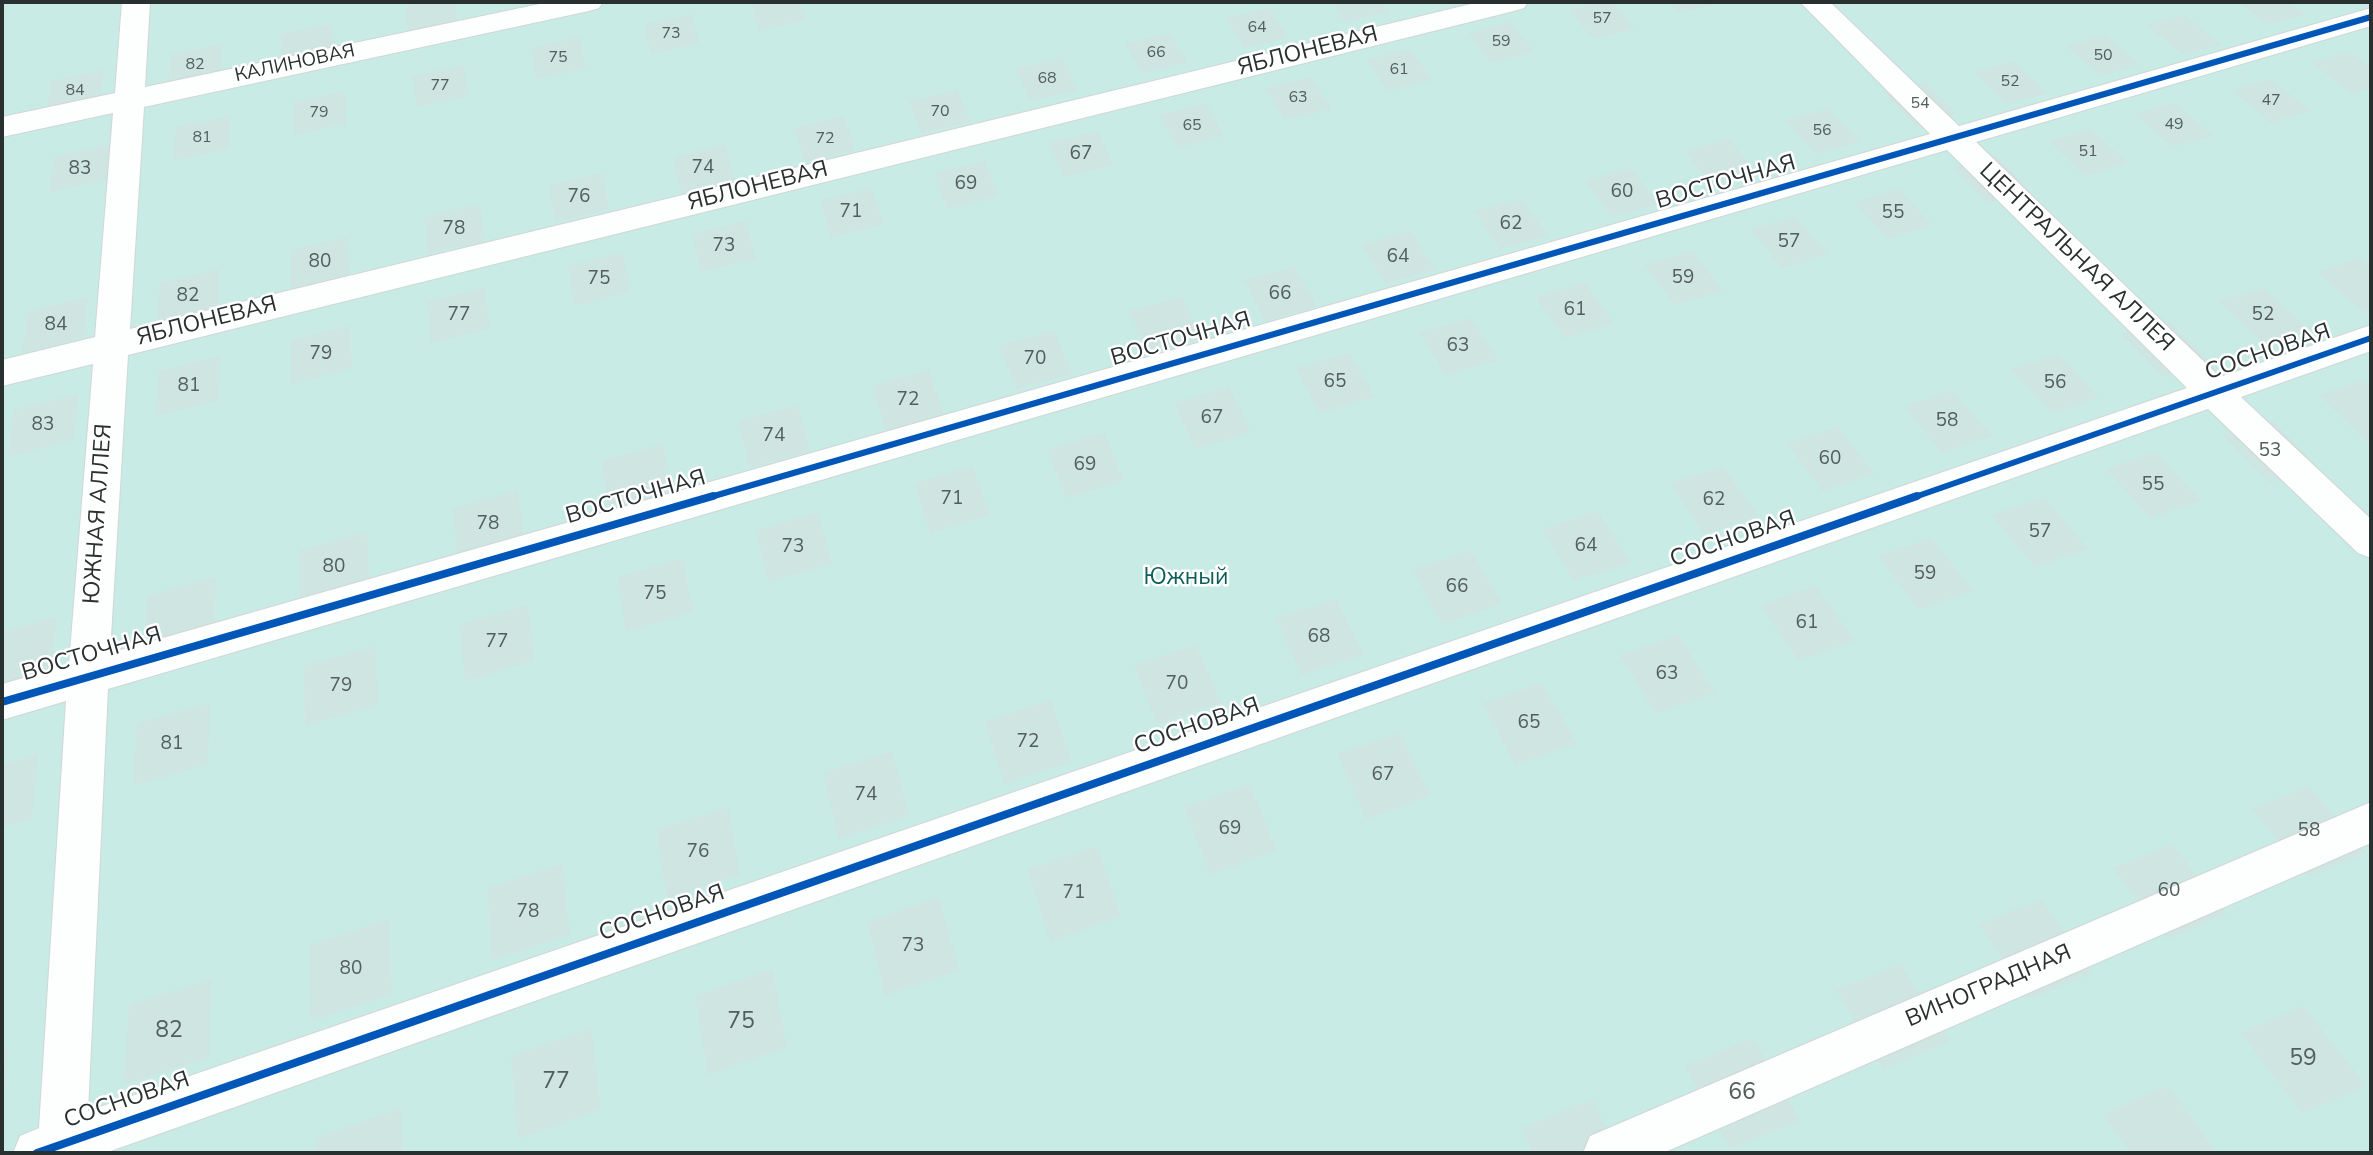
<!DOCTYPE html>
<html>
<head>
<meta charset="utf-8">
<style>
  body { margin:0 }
  #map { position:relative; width:2373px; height:1155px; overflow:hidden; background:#f1faf9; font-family:"Nunito Sans",sans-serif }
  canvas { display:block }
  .frame { position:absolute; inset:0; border:4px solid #293130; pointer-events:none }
</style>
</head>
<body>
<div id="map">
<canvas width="2373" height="1155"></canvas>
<div class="frame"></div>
</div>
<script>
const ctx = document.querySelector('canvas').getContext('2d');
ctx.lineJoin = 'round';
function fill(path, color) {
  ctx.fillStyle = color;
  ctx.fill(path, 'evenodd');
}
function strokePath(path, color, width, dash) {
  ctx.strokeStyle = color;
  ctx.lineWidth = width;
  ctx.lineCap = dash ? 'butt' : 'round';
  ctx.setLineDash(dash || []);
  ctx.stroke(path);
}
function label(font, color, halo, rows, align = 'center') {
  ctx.font = font + ' "Nunito Sans",sans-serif';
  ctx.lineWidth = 5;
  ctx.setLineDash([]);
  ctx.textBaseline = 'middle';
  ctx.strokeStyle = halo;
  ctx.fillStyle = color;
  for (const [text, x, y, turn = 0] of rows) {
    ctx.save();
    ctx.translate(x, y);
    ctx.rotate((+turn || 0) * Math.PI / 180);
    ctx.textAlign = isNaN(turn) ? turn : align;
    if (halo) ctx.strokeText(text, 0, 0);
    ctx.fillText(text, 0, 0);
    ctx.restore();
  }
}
const green = new Path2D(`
  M2,2h2369v1151h-2369z`);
const building = new Path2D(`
  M426,2h29l3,23 -50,10 -2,-29z
  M750,2h50l6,18 -47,10z
  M1332,2h49l7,10 -43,10z
  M1601,2h11l23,27 -42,10 -24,-29z
  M1670,2h51v1l-41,10z
  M2238,2h50l17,13 -38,9z
  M1270,8l18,30 -44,10 -18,-30z
  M692,14l7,30 -48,10 -7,-30z
  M2185,15l36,30 -38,10 -36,-30z
  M1511,22l23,30 -43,11 -23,-30z
  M332,24l1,30 -52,11v-31z
  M1170,33l17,30 -45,11 -17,-30z
  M2106,35l34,30 -39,11 -35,-30z
  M580,37l6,31 -50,11 -5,-31z
  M222,44l-1,31 -53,11 2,-31z
  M1410,49l22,31 -45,11 -20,-31z
  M2350,52l21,16v20l-19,6 -40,-31z
  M1063,58l15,32 -48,11 -14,-32z
  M2014,61l33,32 -40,11 -33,-32z
  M464,65l4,31 -52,11 -3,-31z
  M104,70l-4,31 -54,12 5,-32z
  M1311,77l20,32 -46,11 -20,-32z
  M2271,79l40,32 -40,12 -39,-33z
  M1925,82l32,32 -41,12 -32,-33z
  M957,90l14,32 -50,12 -12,-33z
  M345,91l1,33 -53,11v-33z
  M1206,103l18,33 -47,12 -18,-33z
  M2175,103l38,33 -41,11 -37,-33z
  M1828,109l32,33 -44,12 -31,-34z
  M230,116l-1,33 -56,12 3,-34z
  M844,116l11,34 -50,12 -11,-34z
  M2091,129l37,34 -43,13 -36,-35z
  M1098,131l16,34 -49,12 -16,-34z
  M1729,139l29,35 -45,12 -28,-35z
  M110,145l-4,35 -57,12 5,-35z
  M725,145l9,35 -53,12 -8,-35z
  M1996,156l35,35 -43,12 -35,-35z
  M984,161l15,35 -52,13 -13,-36z
  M1631,168l28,36 -47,13 -27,-37z
  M602,173l7,36 -54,13 -6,-37z
  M871,188l13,36 -53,13 -11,-37z
  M1899,189l33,36 -44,14 -34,-37z
  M1522,199l26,37 -48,13 -26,-38z
  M480,204l4,37 -56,13 -4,-37z
  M1795,217l33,37 -46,14 -32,-39z
  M746,221l10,38 -55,13 -9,-38z
  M1411,231l24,39 -50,13 -24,-39z
  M348,237l1,38 -58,14v-39z
  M1692,251l31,40 -48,14 -31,-40z
  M623,252l7,40 -56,14 -6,-40z
  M2360,258l11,10v41l-8,3 -45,-40z
  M1295,267l22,40 -52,14 -21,-41z
  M219,269l-1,40 -61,14 3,-40z
  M1585,283l29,41 -50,14 -28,-41z
  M485,287l5,41 -59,15 -3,-41z
  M2264,288l44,41 -45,14 -44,-42z
  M88,297l-4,41 -62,15 6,-42z
  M1182,297l20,41 -53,15 -20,-42z
  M1471,318l27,42 -53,15 -25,-42z
  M2168,320l42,42 -46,15 -42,-43z
  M350,326l2,42 -61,16v-44z
  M1054,331l18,43 -56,15 -17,-44z
  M1350,353l24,44 -54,16 -24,-45z
  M2059,354l40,44 -47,15 -41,-44z
  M220,356l-1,44 -63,16 3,-45z
  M929,370l15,45 -58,16 -14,-45z
  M2364,380l7,7v53l-4,2 -48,-47z
  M1229,387l22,46 -56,16 -21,-46z
  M1952,391l40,45 -50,17 -38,-47z
  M78,394l-5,46 -66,17 7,-47z
  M798,405l12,46 -61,17 -11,-47z
  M2271,419l46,47 -47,17 -47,-48z
  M1837,427l38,47 -53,17 -35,-48z
  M1105,433l19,48 -58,17 -19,-49z
  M663,444l9,48 -62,18 -8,-49z
  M2156,452l45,49 -50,17 -45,-49z
  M973,466l17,49 -60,18 -16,-50z
  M1723,467l36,49 -55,18 -34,-51z
  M518,490l6,51 -66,18 -5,-51z
  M2044,498l44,51 -53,18 -43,-52z
  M1598,511l33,52 -57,18 -32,-52z
  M818,512l14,52 -64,18 -12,-52z
  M367,532l2,52 -69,19v-53z
  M1931,538l42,53 -54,19 -41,-54z
  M1471,551l31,53 -60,20 -29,-55z
  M683,558l10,54 -67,20 -8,-55z
  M216,577l-2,56 -71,19 4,-56z
  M1816,586l39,55 -56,20 -39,-56z
  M1336,599l28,56 -62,20 -27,-57z
  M528,605l6,56 -69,20 -5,-57z
  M57,617l-6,57 -49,14v-56z
  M1678,635l37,58 -59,21 -36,-59z
  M1196,645l25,58 -64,21 -23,-59z
  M375,646l3,59 -73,21 -1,-60z
  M1542,683l35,61 -62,21 -33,-62z
  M1051,700l21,62 -68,22 -19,-63z
  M210,703l-2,61 -75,22 4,-63z
  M1400,733l31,63 -65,23 -29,-65z
  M892,751l17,65 -70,23 -16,-66z
  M38,754l-6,65 -30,8v-62z
  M1250,784l27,66 -67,25 -26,-68z
  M2308,786l58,67 -57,24 -57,-68z
  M728,807l12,67 -73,25 -11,-69z
  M2172,844l55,70 -60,25 -54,-71z
  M1097,846l24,70 -71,26 -22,-72z
  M562,864l8,71 -78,25 -5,-72z
  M939,897l20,73 -74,26 -18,-74z
  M2041,899l52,74 -63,26 -51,-75z
  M389,919l3,75 -81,27 -1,-76z
  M1900,964l50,77 -67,28 -47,-79z
  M772,969l15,78 -79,28 -13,-79z
  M211,979l-2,78 -85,28 5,-80z
  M2303,1006l63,79 -63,29 -62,-81z
  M591,1028l10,81 -83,30 -7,-83z
  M1753,1038l47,82 -70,30 -45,-84z
  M9,1048l-5,52h-2v-49z
  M2168,1086l49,67h-87l-27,-39z
  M1592,1099l27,54h-86l-11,-25z
  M401,1108l2,45h-87v-15z`);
const minor = new Path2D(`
  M122,2h28l-5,85 404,-85h54l-4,6 -10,3 -445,96 -14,222 1349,-327h49l-4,6 -10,3 -1386,344 -18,298 1820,-519 -130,-132h30l129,124 412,-118v18l-395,116 244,235 151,-52v26l-130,46 130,122v39l-13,-5 -150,-144 -2103,744h-92l7,-17 19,-8 27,-427 -64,19v-36l67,-19 24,-301 -91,22v-26l93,-23 18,-224 -111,24v-20l113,-24zM1947,150l240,238 -2099,723 20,-422z
  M2371,802v41l-708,310h-80l7,-17z`);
const cyclewayFar1 = new Path2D(`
  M707,498l1664,-481
  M1912,498l459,-160`);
const cycleway = new Path2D(`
  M2,702l711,-206
  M37,1153l1880,-657`);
const farNumbernames = [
  ["57",1602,19],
  ["64",1257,28],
  ["73",671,34],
  ["59",1501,42],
  ["66",1156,53],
  ["50",2103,56],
  ["75",558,58],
  ["82",195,65],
  ["61",1399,70],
  ["68",1047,79],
  ["52",2010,82],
  ["77",440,86],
  ["84",75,91],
  ["63",1298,98],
  ["47",2271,101],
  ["54",1920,104],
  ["70",940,112],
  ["79",319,113],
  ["49",2174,125],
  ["65",1192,126],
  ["56",1822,131],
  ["81",202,138],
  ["72",825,139],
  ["51",2088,152]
];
const farStreetnames = [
  ["КАЛИНОВАЯ",295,64,-12]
];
const numberNames = [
  ["67",1081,154],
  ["74",703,168],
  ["83",80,169],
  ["69",966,184],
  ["60",1622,192],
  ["76",579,197],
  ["71",851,212],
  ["55",1893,213],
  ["62",1511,224],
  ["78",454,229],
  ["57",1789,242],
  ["73",724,246],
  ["64",1398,257],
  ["80",320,262],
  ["59",1683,278],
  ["75",599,279],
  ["66",1280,294],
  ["82",188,296],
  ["61",1575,310],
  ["77",459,315],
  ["52",2263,315],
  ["84",56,325],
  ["63",1458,346],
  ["79",321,354],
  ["70",1035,359],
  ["65",1335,382],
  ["56",2055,383],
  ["81",189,386],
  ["72",908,400],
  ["67",1212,418],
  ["58",1947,421],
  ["83",43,425],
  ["74",774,436],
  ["53",2270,451],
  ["60",1830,459],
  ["69",1085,465],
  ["55",2153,485],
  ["71",952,499],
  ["62",1714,500],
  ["78",488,524],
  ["57",2040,532],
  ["64",1586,546],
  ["73",793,547],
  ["80",334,567],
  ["59",1925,574],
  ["66",1457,587],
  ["75",655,594],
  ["61",1807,623],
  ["68",1319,637],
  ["77",497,642],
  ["63",1667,674],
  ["70",1177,684],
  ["79",341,686],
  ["65",1529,723],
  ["72",1028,742],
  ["81",172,744],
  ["67",1383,775],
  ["74",866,795],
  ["69",1230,829],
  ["58",2309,831],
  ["76",698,852],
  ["60",2169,891],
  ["71",1074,893],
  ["78",528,912],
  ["73",913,946],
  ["80",351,969]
];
const streetNames = [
  ["ЯБЛОНЕВАЯ",1308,52,-14],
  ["ВОСТОЧНАЯ",1726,183,-16],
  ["ЯБЛОНЕВАЯ",758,187,-14],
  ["ЦЕНТРАЛЬНАЯ АЛЛЕЯ",2076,258,44],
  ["ЯБЛОНЕВАЯ",207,322,-14],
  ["ВОСТОЧНАЯ",1181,340,-16],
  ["СОСНОВАЯ",2268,353,-19],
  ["ВОСТОЧНАЯ",636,498,-16],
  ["ЮЖНАЯ АЛЛЕЯ",99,514,-86],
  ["СОСНОВАЯ",1733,540,-19],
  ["ВОСТОЧНАЯ",92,655,-16],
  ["СОСНОВАЯ",1197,727,-19],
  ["СОСНОВАЯ",662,914,-19],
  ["ВИНОГРАДНАЯ",1989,987,-23],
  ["СОСНОВАЯ",127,1101,-19]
];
const parkNames = [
  ["Южный",1186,578]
];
const nearNumbernames = [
  ["75",741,1022],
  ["82",169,1031],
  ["59",2303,1059],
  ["77",556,1082],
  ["66",1742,1093]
];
fill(green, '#c9ebe6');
fill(building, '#cfe5e2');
strokePath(minor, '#cfd7d6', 2);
fill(minor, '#fdfefe');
strokePath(cyclewayFar1, '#0057b8', 6);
strokePath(cycleway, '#0057b8', 8);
label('16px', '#525e5c', null, farNumbernames);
label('19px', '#293130', '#fff', farStreetnames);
label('19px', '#525e5c', null, numberNames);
label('23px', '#293130', '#fff', streetNames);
label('23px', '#0e5f58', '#fff', parkNames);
label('23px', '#525e5c', null, nearNumbernames);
</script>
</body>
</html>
